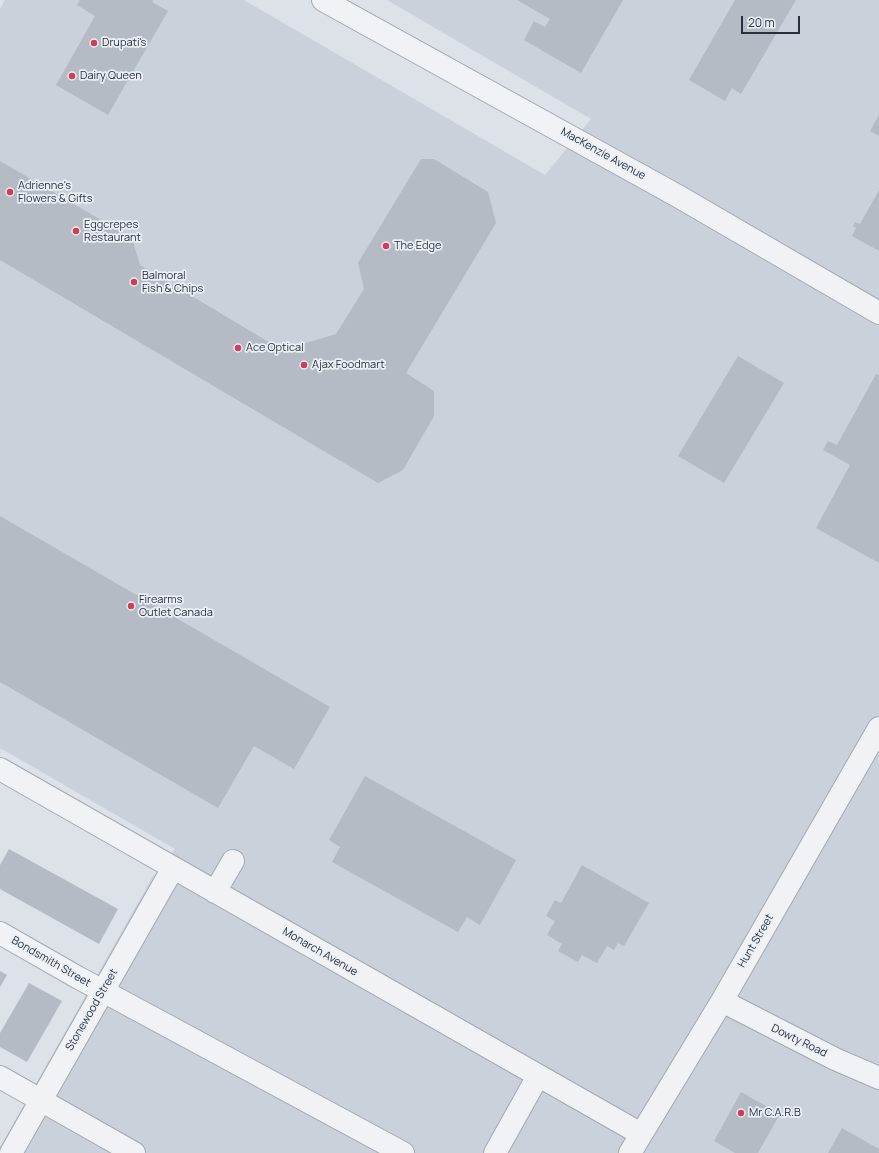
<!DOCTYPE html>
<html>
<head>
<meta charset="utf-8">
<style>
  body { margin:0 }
  #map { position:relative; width:879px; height:1153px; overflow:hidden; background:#dde2e8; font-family:Manrope,sans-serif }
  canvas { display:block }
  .scale { position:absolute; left:741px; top:16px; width:59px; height:18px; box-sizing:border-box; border:2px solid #26303e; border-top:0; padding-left:5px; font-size:12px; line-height:14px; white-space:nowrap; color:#26303e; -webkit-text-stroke:3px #ecf0f5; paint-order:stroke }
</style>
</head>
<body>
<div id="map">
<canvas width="879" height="1153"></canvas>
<div class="scale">20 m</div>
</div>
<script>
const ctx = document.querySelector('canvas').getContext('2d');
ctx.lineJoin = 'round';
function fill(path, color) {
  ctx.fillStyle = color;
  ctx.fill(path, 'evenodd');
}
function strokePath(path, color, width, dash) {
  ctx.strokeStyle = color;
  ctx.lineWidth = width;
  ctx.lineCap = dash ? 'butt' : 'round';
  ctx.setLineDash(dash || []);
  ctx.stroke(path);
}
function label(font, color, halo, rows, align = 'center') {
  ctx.font = font + ' Manrope,sans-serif';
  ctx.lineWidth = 3.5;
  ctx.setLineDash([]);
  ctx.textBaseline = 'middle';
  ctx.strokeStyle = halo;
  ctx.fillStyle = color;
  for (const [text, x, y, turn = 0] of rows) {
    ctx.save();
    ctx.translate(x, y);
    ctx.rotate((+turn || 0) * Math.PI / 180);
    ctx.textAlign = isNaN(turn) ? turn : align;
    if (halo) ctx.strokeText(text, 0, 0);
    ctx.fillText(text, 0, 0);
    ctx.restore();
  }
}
const built = new Path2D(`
  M5,0h239l301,175 46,-56 -204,-119h492v1153h-879v-6l152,-269 23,-29 -175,-101v-739z`);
const building = new Path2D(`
  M80,0h73l-1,2 16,9 -60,104 -52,-30 39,-69 -18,-11z
  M517,0h106l-42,73 -57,-33 10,-19 11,6 5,-8z
  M735,0h61l-55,94 -9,-6 -7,13 -36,-21z
  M879,115v21l-9,-5z
  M421,159h13l54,33 8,31 -90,150 28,18v25l-31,54 -25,13 -378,-223v-99l132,77 8,27 142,85 54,-16 28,-45 -6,-26z
  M879,190v61l-27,-15 4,-8 -3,-2 2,-4 5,2z
  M738,356l46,27 -60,100 -46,-27z
  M876,374l3,1v188l-63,-35 34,-63 -27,-15 5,-9 9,4z
  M0,516l330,191 -36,62 -40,-23 -36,62 -218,-126z
  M365,776l151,84 -36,65 -13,-8 -9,15 -126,-70 8,-15 -11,-7z
  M9,849l109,60 -19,35 -99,-55v-24z
  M582,865l67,38 -25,43 -6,-3 -4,7 -7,-4 -10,17 -15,-8 -4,7 -20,-11 4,-7 -15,-9 8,-14 -9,-5 9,-16 6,3z
  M0,971l7,4 -7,12z
  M29,983l33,18 -35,61 -27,-15v-14z
  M741,1092l39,22 -22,39h-23l-21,-12z
  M842,1128l37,21v4h-51z`);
const minor = new Path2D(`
  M323,0l353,195 203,118
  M0,769l641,365
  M215,892l18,-31
  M0,933l77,44 326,176
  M722,1001l113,58 44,19
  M0,1077l134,76
  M11,1153l162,-285
  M495,1153l43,-77
  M630,1153l92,-152 157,-273`);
const markers = [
  [94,43,4,"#d23c58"],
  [72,76,4,"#d23c58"],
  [10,192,4,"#d23c58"],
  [76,231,4,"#d23c58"],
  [386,246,4,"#d23c58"],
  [134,282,4,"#d23c58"],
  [238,348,4,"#d23c58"],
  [304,365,4,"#d23c58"],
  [131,606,4,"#d23c58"],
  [741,1113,4,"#d23c58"]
];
const poiNames = [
  ["Drupati's",102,43],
  ["Dairy Queen",80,76],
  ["Adrienne's",18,186],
  ["Flowers & Gifts",18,199],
  ["Eggcrepes",84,225],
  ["Restaurant",84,238],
  ["The Edge",394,246],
  ["Balmoral",142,276],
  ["Fish & Chips",142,289],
  ["Ace Optical",246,348],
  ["Ajax Foodmart",312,365],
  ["Firearms",139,600],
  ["Outlet Canada",139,613],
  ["Mr C.A.R.B",749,1113]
];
const streetNames = [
  ["MacKenzie Avenue",603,154,29],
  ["Hunt Street",756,941,-60],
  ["Monarch Avenue",320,952,30],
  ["Bondsmith Street",51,962,30],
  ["Stonewood Street",92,1010,-60],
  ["Dowty Road",799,1041,26]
];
fill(built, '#cbd1da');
fill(building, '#b4bbc4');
strokePath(minor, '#a2a9b2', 24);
strokePath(minor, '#f0f2f6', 22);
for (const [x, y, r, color] of markers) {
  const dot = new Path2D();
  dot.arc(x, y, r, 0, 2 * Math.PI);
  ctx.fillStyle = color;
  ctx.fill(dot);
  strokePath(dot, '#ecf0f5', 1.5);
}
label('11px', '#26303e', '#ecf0f5', poiNames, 'left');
label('11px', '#26303e', '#ecf0f5', streetNames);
</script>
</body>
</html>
